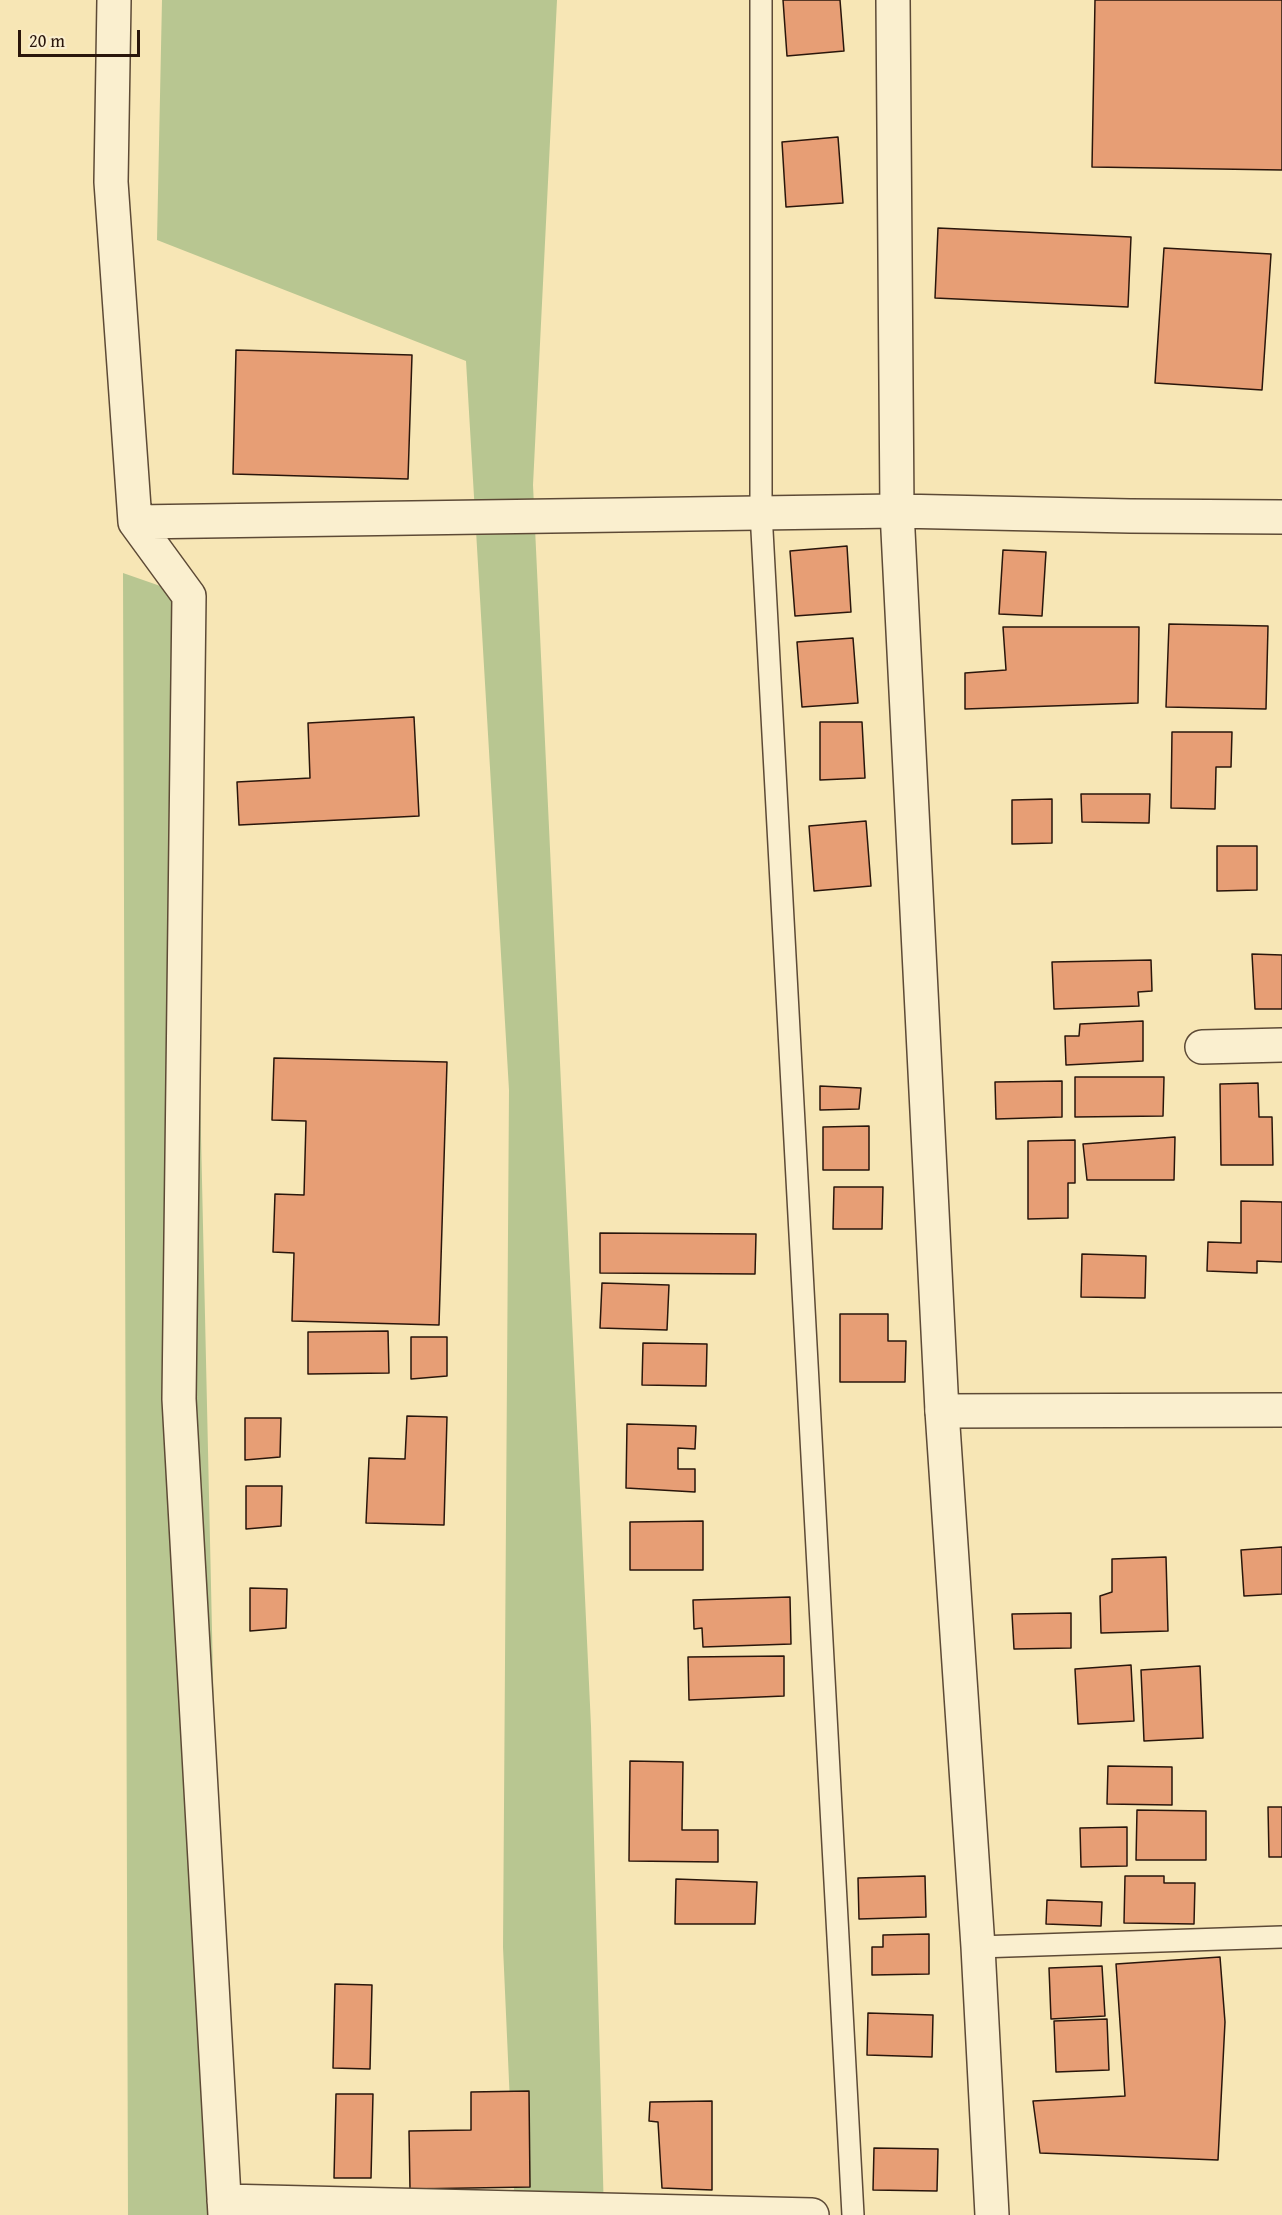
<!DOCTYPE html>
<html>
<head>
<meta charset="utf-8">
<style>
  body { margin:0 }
  #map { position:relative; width:1282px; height:2215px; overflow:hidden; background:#f7e6b5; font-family:"Gentium Book Plus",serif }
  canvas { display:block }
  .scale { position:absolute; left:18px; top:30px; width:122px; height:27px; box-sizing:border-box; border:3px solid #2a160b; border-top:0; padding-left:8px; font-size:18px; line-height:21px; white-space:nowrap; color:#2a160b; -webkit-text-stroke:4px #faefcf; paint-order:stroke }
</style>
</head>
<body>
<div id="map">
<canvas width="1282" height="2215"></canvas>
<div class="scale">20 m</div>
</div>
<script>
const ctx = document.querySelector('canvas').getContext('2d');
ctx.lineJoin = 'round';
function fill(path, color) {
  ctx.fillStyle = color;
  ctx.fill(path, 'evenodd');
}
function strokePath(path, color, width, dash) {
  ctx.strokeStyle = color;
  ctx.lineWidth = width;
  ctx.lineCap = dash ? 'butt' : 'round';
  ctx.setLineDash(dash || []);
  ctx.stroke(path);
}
const green = new Path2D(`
  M162,0h395l-24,485 58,1241 13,489h-89l-12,-268 6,-857 -43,-729 -309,-121z
  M123,573l66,23 36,1619h-97z`);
const building = new Path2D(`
  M783,0h57l4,51 -57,5z
  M1095,0h187v170l-190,-3z
  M838,137l5,66 -57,4 -4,-65z
  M938,228l193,9 -3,70 -193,-9z
  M1164,248l107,6 -9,136 -107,-7z
  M236,350l176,5 -4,124 -175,-5z
  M847,546l4,66 -56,4 -5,-65z
  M1003,550l43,2 -4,64 -43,-2z
  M1169,624l99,2 -2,83 -100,-2z
  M1003,627h136l-1,76 -173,6v-36l41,-3z
  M853,638l5,65 -56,4 -5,-65z
  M414,717l5,99 -180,9 -2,-43 73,-4 -2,-55z
  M820,722h42l3,56 -45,2z
  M1172,732h60l-1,35h-15l-1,42 -44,-1z
  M1081,794h69l-1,29 -67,-1z
  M1052,799v44l-40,1v-44z
  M866,821l5,65 -57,5 -5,-65z
  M1217,846h40v44l-40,1z
  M1252,954l30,1v54h-27z
  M1151,960l1,31 -14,1 1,14 -85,3 -2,-47z
  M1143,1021v40l-77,4 -1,-29h14l1,-12z
  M274,1058l173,4 -8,263 -147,-4 2,-68 -21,-1 2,-58 29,1 2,-74 -34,-1z
  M1075,1077h89l-1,39 -88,1z
  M1062,1081v36l-66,2 -1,-37z
  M1258,1083l1,34h13l1,48h-52l-1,-81z
  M820,1086l41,2 -2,21 -39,1z
  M869,1126v44h-46v-43z
  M1175,1137l-1,43h-87l-4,-36z
  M1075,1140v43h-7v35l-40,1v-78z
  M834,1187h49l-1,42h-49z
  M1241,1201l41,1v60l-25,-1v12l-50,-2 1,-29 33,1z
  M600,1233l156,1 -1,40 -155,-1z
  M1082,1254l64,2 -1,42 -64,-1z
  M602,1283l67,2 -2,45 -67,-2z
  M840,1314h48v27h18l-1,41h-65z
  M388,1331l1,42 -81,1v-42z
  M411,1337h36v39l-36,3z
  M643,1343l64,1 -1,42 -64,-1z
  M407,1416l40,1 -3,108 -78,-2 3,-65 36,1z
  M245,1418h36l-1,39 -35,3z
  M627,1424l69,2 -1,23 -17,-1v21h17v23l-69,-4z
  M246,1486h36l-1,40 -35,3z
  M703,1521v49h-73v-48z
  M1282,1547v47l-38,2 -3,-46z
  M1166,1557l2,74 -67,2 -1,-37 12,-4v-33z
  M250,1588l37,1 -1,39 -36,3z
  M790,1597l1,47 -88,3 -1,-19 -8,1 -1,-29z
  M1071,1613v35l-57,1 -2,-35z
  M784,1656v40l-95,4 -1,-43z
  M1131,1665l3,56 -56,3 -3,-55z
  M1200,1666l3,72 -59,3 -3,-71z
  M630,1761l53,1 -1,68h36v32l-89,-1z
  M1108,1766l64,1v38l-65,-1z
  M1268,1807h14v50h-13z
  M1137,1810l69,1v49h-70z
  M1127,1827v39l-46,1 -1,-39z
  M925,1876l1,41 -67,2 -1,-41z
  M1125,1876h39v7h31l-1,41 -70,-1z
  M676,1879l81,3 -2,42h-80z
  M1047,1900l55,2 -1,24 -55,-2z
  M929,1934v40l-57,1v-28h11v-12z
  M1220,1957l5,65 -7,138 -178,-7 -7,-52 92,-5 -9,-132z
  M1102,1966l3,50 -54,3 -2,-51z
  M335,1984l37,1 -2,84 -37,-1z
  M868,2013l65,2 -1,42 -65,-2z
  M1107,2019l2,51 -53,2 -2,-51z
  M529,2091l1,96 -120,2 -1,-58 62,-1v-38z
  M336,2094h37l-2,84h-37z
  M712,2101v89l-50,-2 -4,-66 -9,-1 1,-19z
  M874,2148l64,1 -1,42 -64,-1z`);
const service = new Path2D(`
  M761,0v512l92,1703
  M978,1947l304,-10`);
const minor = new Path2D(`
  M114,0l-3,182 24,340 54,74 -10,803 46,816
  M135,522l762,-11
  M1202,1047l80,-2
  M942,1411l340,-1
  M224,2201l588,14`);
const tertiary = new Path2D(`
  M893,0l4,511 45,900 36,536 14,268
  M897,511l233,5 152,1`);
fill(green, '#b8c691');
fill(building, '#e79e75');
strokePath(building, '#2a160b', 1.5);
strokePath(service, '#5d4a36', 24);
strokePath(minor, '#5d4a36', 36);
strokePath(tertiary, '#5d4a36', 36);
strokePath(service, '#faefcf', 21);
strokePath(minor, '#faefcf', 33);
strokePath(tertiary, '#faefcf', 33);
</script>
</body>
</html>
